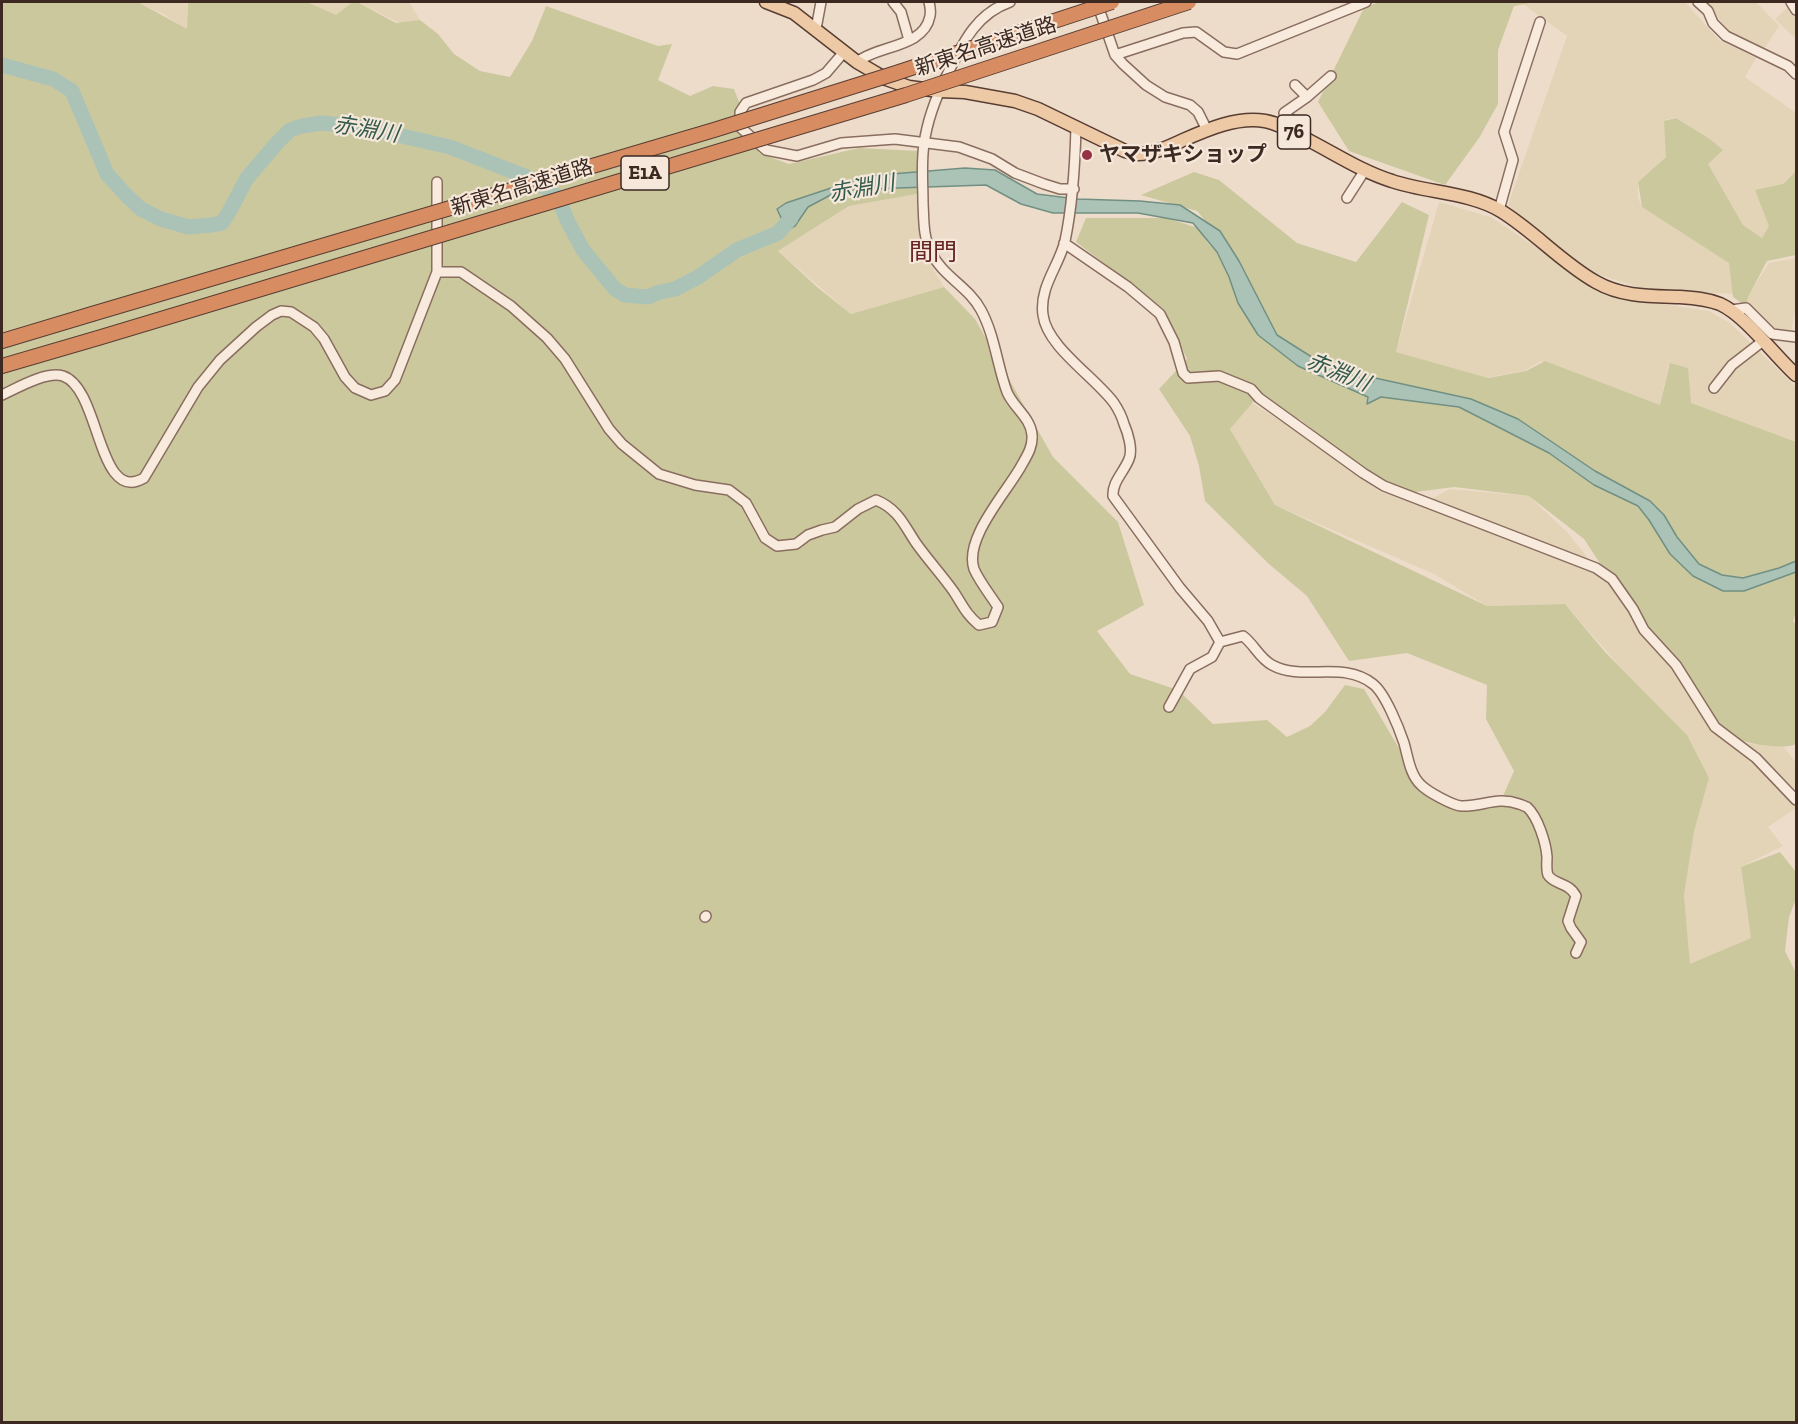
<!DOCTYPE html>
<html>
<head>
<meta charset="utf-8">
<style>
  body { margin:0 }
  #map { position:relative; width:1798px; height:1424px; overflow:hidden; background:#eddcca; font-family:"Zilla Slab",serif }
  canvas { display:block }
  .frame { position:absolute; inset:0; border:3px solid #3b2922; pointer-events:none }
</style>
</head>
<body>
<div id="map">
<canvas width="1798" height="1424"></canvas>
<div class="frame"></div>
</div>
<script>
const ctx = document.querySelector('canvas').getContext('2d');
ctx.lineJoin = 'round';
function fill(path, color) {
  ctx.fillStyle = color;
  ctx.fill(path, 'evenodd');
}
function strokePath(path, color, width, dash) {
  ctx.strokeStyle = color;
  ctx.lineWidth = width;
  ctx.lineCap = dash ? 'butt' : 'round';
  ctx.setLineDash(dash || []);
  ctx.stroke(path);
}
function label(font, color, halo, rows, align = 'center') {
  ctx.font = font + ' "Zilla Slab","Noto Sans JP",serif';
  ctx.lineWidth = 4.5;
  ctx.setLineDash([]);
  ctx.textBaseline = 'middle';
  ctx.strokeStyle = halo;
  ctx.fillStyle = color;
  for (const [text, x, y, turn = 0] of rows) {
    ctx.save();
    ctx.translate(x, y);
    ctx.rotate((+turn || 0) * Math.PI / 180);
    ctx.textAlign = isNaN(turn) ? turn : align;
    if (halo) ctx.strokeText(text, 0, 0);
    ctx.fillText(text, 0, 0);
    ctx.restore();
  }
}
const farmland = new Path2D(`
  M138,2h49v28l-24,-16z
  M307,2h46l-12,16z
  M357,2h52l11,18 -16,5z
  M1544,2h141l34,38 37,18 -11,19 51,36v58l-13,13 -17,30 4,15 -8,9 -19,-13 -36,-61 15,-14 -12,-11 -35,-22 -11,4 4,34 -30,27v16l4,9 91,55v32l-87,-4 -64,-21 -74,-64 59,-169 -44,-32z
  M1704,2h52l23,24 -15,23 -33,-16z
  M1788,2h8v37l-21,-20 15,-14z
  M917,194l8,62 19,31 -93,27 -73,-63 71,-45z
  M1439,202l52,15 107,72 50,13 61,9 21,12 66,64v56l-64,-17 -45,-25 -18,-37 -9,41 -119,-44 -17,10 -39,7 -89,-26z
  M1796,258v46l-5,29 -14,-1 -31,-26v-7l23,-36z
  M1252,403l40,25 88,64 42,13 27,-16 80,7 39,37 76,97 32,35 34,63 33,15 41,4 12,16v45l-28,19 15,19 -42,21 10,71 -61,27 -6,-70 11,-76 -8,-84 -64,-65 -58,-66 -78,2 -53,-32 -159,-69 -45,-76z`);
const green = new Path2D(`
  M2,2h136l49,27 1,-27h119l29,13 17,-13h4l39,21 24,-3 18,14 16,20 26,17 30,6 22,-36 14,-35 112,40 14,-2 -14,36 32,16 23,-10 21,3 25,64 30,11 70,-16 60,3 -2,43 -68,12 -71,45 39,36 34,27 93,-27 31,32 78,138 65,65 26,83 -47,26 33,43 48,16 35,34 54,-4 20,17 23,-11 15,-14 20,-27 19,4 62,105 27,16 46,-5 15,-34 -28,-52 1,-34 -80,-32 -58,8 -42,-65 -38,-32 -64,-63 -6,-35 -9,-30 -31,-47 28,-30 -23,-50 -88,-67 10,-24h81l34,11 6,13 14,14 60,87 -54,-97 -30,-35 -56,-16 53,-23 25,8 78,63 59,19 46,-60 27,13 -33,137 92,26 38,-7 19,-10 115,44 10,-42 18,5 3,35 105,39v171l-3,8 3,4v119c-10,6 -50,0 -61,-6 -9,-4 -16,-12 -24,-17l-3,-16 -5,-3 -59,-72 -60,-91 -55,-43 -75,-9 -39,5 -30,-10 -43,-28 -41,-34 -46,-20 -25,29 45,76 212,101 78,-2 40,48 82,83 22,43 -15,53 -10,64 6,69 61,-26 -10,-71 39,-15 16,20v27l-7,18 -4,34 11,22v449h-1794z
  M1379,2h157l-22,4 -16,44v54l-19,34 -34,47 -96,-34 -31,-49 46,-94z
  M1676,118l34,21 13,11 -15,14 35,61 19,13 7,-12 -14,-36 28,-6 13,-13v84l-29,6 -19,36 -2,9 -13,-9 -4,-34 -87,-56 -4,-25 28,-25 -2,-36z`);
const water = new Path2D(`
  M965,168l30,2 42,24 40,5 63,2 40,4 40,26 19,30 38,74 49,31 47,16 2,-4 96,21 47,20 77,52 55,30 14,14 13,22 22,27 23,11 21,3 36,-10 17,-7v11l-52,19h-21l-30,-15 -23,-22 -21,-34 -11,-14 -44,-21 -45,-32 -90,-46 -78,-10 -14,7 1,-7 -70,-31 -40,-31 -20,-32 -9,-26 -12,-25 -24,-29 -55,-10h-85l-32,-9 -35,-19 -146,5 -32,17 -13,19 -18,9 6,-13 -6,-13 9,-6 81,-27z`);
const river = new Path2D(`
  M2,65l51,14 19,12 35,83 20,22 14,13 20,10 27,8 23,-2 11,-2 7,-11 18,-34 30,-35 13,-13 12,-4 20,-3 41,4 87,20 82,32 25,17 11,26 15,28 32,39 10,6 23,2 12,-5 15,-3 23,-12 39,-27 41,-17 13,-15`);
const minor = new Path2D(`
  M893,2l8,10 8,28
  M1698,2l10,9 5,12 13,13 62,30 8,8
  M1791,2l5,8
  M1097,3l18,52 8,9 23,21 19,12 25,8 8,7 9,18
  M816,29l5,-27
  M844,52l-18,21 -13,7 -67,23 -6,9 1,16 25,22 31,6 44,-13 54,-4 64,8 33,12 23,14 29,11 16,5h14
  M1115,55l68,-22 13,-1 28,20 13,2 129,-52
  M857,62c21,-17 67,-14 73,-46 1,-5 0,-10 -1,-14
  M1295,85l12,12
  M1076,127c-1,39 -3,76 -11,114 -6,25 -26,46 -22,74 4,32 52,62 71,88 4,6 8,14 10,21 4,9 9,26 5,35 -5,13 -17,23 -16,37l67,92 28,33 12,21
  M1297,134l2,-7 -15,-14 23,-16 24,-21
  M1347,198l18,-28
  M1499,210l14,-50 -9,-28 36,-110
  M1064,243l64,44 32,27 14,28 9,31 5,5 31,-2 32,13 8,9 104,75 21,13 212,82 16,11 21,30 11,21 32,35 39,62 41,31 40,42
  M437,272v-90
  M1731,310l15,-2 26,26 24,3
  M1714,388l18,-23 31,-24
  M2,395c15,-7 44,-24 61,-19 38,13 34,129 81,102l54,-91 22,-27 36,-33 16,-12 9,-4 10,1 23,15 10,12 21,38 10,11 16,7 14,-4 10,-11 42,-108h24l50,34 36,32 18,21 44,70 13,15 37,30 36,11 34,5 17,13 19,35 12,8 19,-2 12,-9 14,-5 13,-3 23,-18 18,-9c22,9 28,25 40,43 12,17 26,32 38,49 9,14 12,22 25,33l13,-3 6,-15c-7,-11 -19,-26 -24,-38 -10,-30 31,-75 46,-101 6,-11 13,-20 12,-33 -1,-17 -19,-28 -25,-43 -10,-27 -12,-56 -26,-82 -12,-23 -39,-34 -50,-58 -8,-15 -7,-32 -8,-49 0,-19 -2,-40 1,-59 3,-22 13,-49 23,-69 15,-30 28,-61 63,-73
  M1220,642l23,-6c11,8 16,22 29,29 31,17 71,-5 101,19 12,9 26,44 31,59 4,14 6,32 17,42 7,7 31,20 40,21 21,1 36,-10 58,-2 1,0 7,3 8,3 11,10 19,36 20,50 0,5 -1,13 1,18 6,10 21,7 28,21l-8,25 3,7 10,14 -5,11
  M1169,707l21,-38 22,-12 8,-15
  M705,917l1,-1`);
const major = new Path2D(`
  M766,2l28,11 63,49 29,17 23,8 30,4 26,1 50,9 23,8 87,42c4,1 9,2 13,3 15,0 30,-7 43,-13 25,-11 56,-25 84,-20 16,3 30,12 45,20 27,14 53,31 82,40 35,12 77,11 109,30 34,21 61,52 95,71 26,15 55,14 84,15 14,1 27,2 40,7 26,12 54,51 76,71`);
const highway = new Path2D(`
  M2,341l90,-27
  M2,366l96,-28`);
const highwayBridge = new Path2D(`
  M92,314l622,-184 179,-56 219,-72
  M98,338l808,-243 283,-93`);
const markers = [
  [1087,155,6,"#963245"]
];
const shields = [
  [1294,132,33],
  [645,173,48]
];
const shieldNames = [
  ["76",1294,132],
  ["E1A",645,173]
];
const streetNames = [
  ["新東名高速道路",986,47,-18],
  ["新東名高速道路",522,188,-17]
];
const poiNames = [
  ["ヤマザキショップ",1099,155]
];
const waterNames = [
  ["赤淵川",366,130,9],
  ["赤淵川",862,189,-10],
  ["赤淵川",1338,373,22]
];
const quarterNames = [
  ["間門",933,253]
];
fill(farmland, '#e3d4b8');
fill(green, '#cbc89e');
fill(water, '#abc2b7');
strokePath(water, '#719083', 1.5);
strokePath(river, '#abc2b7', 15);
strokePath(minor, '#896d5f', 12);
strokePath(major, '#583d33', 15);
strokePath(highway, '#583d33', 16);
strokePath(minor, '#f8ebde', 9);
strokePath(major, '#edc9a5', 12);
strokePath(highway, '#d78c61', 14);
strokePath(highwayBridge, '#583d33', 16, []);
strokePath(highwayBridge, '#d78c61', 14);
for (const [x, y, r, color] of markers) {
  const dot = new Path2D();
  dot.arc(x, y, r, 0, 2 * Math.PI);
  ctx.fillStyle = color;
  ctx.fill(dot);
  strokePath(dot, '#f5e8da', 2);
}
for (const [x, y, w] of shields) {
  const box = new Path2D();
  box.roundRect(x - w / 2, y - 17, w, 34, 4.5);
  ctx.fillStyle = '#f5e8da';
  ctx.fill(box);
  strokePath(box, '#3b2922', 1.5);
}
label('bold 20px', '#3b2922', null, shieldNames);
label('21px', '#3b2922', '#f5e8da', streetNames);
label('bold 21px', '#3b2922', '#f5e8da', poiNames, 'left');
label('italic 22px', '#325a4f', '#f5e8da', waterNames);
label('24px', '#662423', '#f5e8da', quarterNames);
</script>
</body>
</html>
